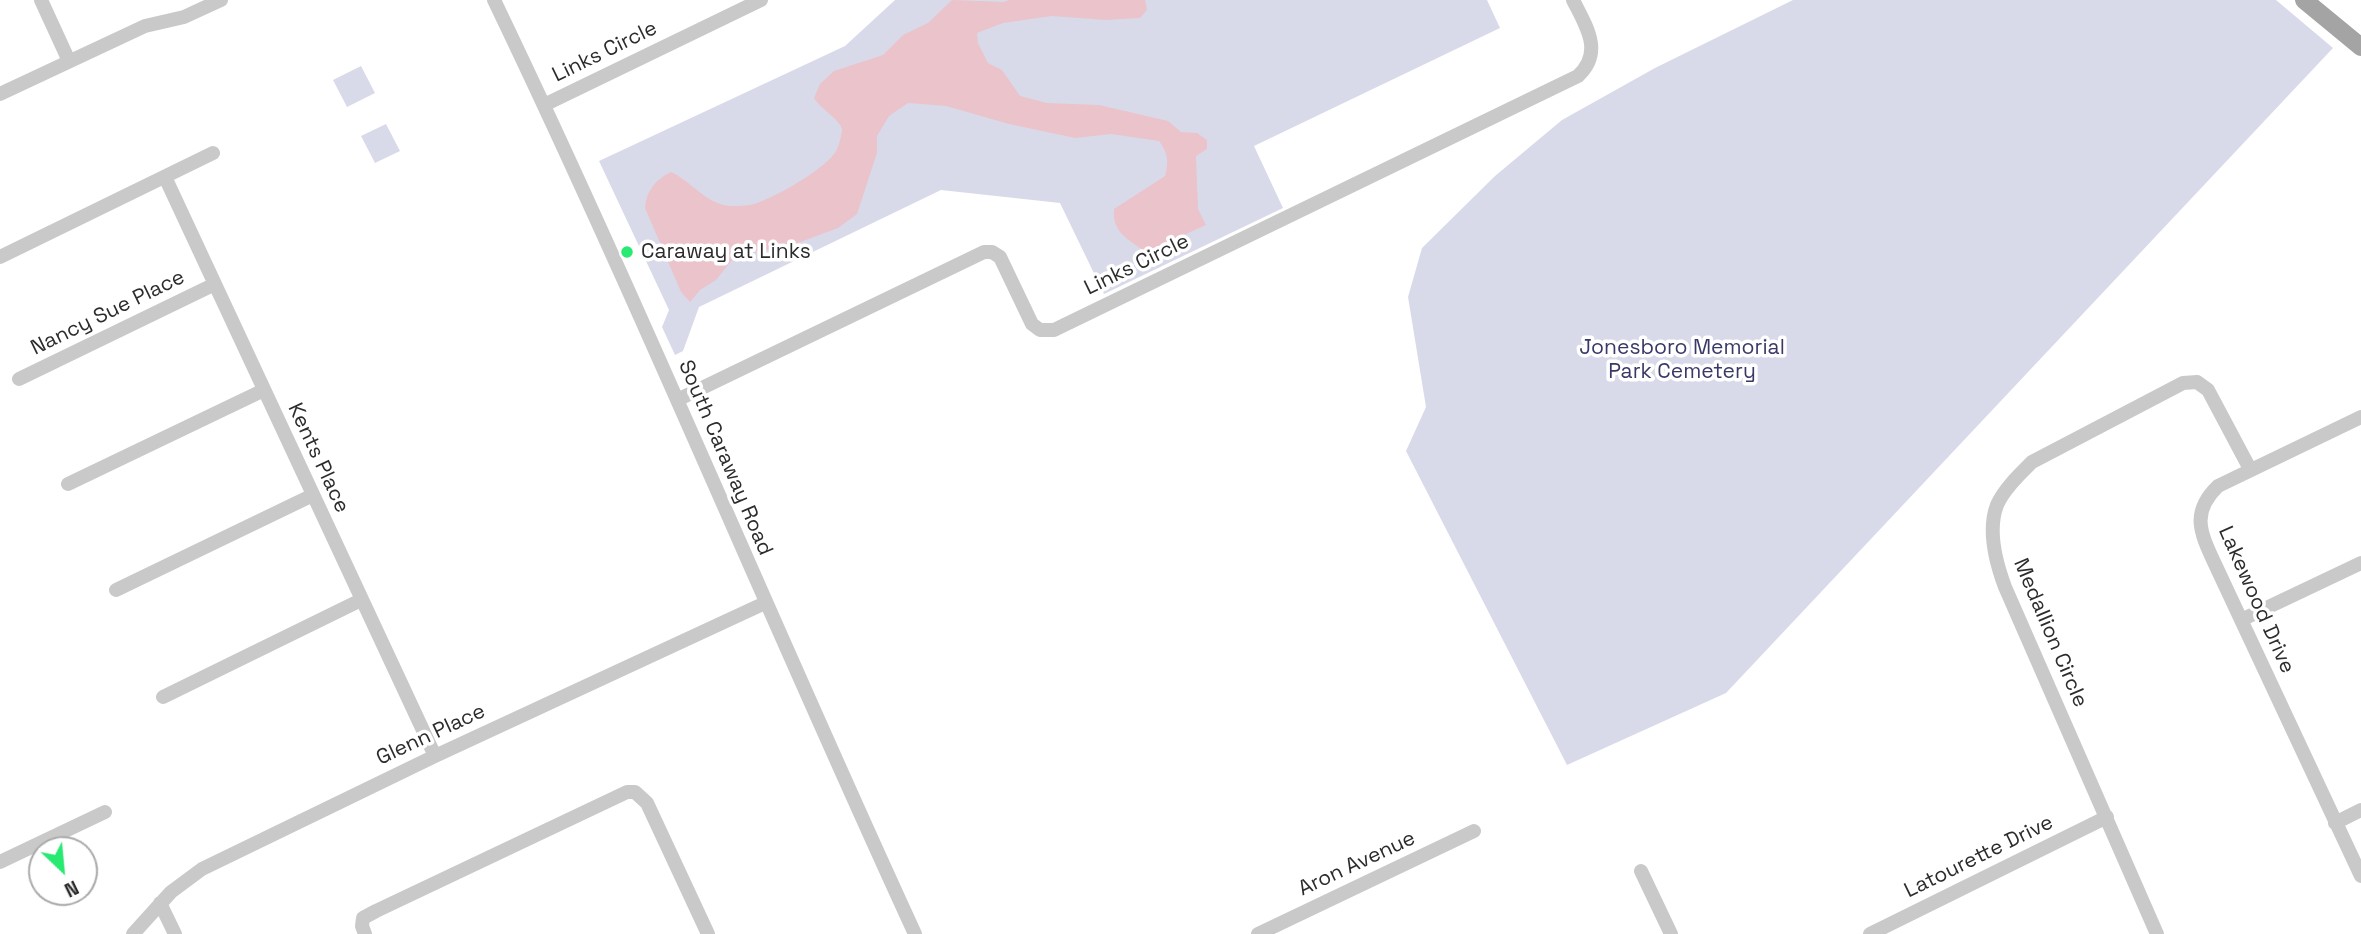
<!DOCTYPE html>
<html>
<head>
<meta charset="utf-8">
<style>
  body { margin:0 }
  #map { position:relative; width:2361px; height:934px; overflow:hidden; background:#fff; font-family:"Space Grotesk",sans-serif }
  canvas { display:block }
  .north { position:absolute; left:28px; top:836px; width:70px; height:70px; box-sizing:border-box; background:#fff; border:2px solid #ababab; border-radius:50%; rotate:154deg; font-size:19px; font-weight:700; line-height:28px; text-align:center; color:#2c2c2c }
  .north::after { content:''; display:block; margin:auto; width:24px; height:32px; background:#28e972; clip-path:polygon(50% 0,100% 100%,50% 72%,0 100%) }
</style>
</head>
<body>
<div id="map">
<canvas width="2361" height="934"></canvas>
<div class="north">N</div>
</div>
<script>
const ctx = document.querySelector('canvas').getContext('2d');
ctx.lineJoin = 'round';
function fill(path, color) {
  ctx.fillStyle = color;
  ctx.fill(path, 'evenodd');
}
function strokePath(path, color, width, dash) {
  ctx.strokeStyle = color;
  ctx.lineWidth = width;
  ctx.lineCap = dash ? 'butt' : 'round';
  ctx.setLineDash(dash || []);
  ctx.stroke(path);
}
function label(font, color, halo, rows, align = 'center') {
  ctx.font = font + ' "Space Grotesk",sans-serif';
  ctx.lineWidth = 7;
  ctx.setLineDash([]);
  ctx.textBaseline = 'middle';
  ctx.strokeStyle = halo;
  ctx.fillStyle = color;
  for (const [text, x, y, turn = 0] of rows) {
    ctx.save();
    ctx.translate(x, y);
    ctx.rotate((+turn || 0) * Math.PI / 180);
    ctx.textAlign = isNaN(turn) ? turn : align;
    if (halo) ctx.strokeText(text, 0, 0);
    ctx.fillText(text, 0, 0);
    ctx.restore();
  }
}
const green = new Path2D(`
  M895,0h592l13,28 -246,118 29,62 -179,86 -44,-91 -119,-13 -242,117 -16,44 -8,4 -13,-28 7,-17 -70,-149 246,-115z
  M1793,0h483l57,48 -607,645 -159,72 -161,-314 20,-44 -18,-110 14,-49 73,-72 67,-56 93,-52z
  M361,66l14,27 -28,14 -14,-27z
  M386,124l14,27 -25,12 -14,-27z`);
const water = new Path2D(`
  M952,0l51,2 6,-2h136l2,10 -7,8 -34,2 -54,-4 -49,7 -26,10 1,10 10,20 14,7 18,26 27,7 52,2 69,16 13,11 16,1 10,7v9l-11,7 2,53 8,16 -60,27c-18,-13 -34,-19 -32,-43l51,-33c4,-15 3,-23 -6,-35l-48,-7 -36,4 -66,-14 -63,-18 -38,-3 -19,13 -12,20v17l-20,61 -19,14 -54,20 -33,4 -19,8 -16,20 -16,10 -10,12 -9,-10 -36,-84c1,-17 11,-29 26,-36 22,10 34,32 60,34 7,0 19,0 26,-3 20,-7 64,-32 77,-49 4,-4 8,-19 8,-25 -1,-8 -22,-21 -28,-31l6,-14 14,-13 49,-16 20,-20 25,-12z`);
const minor = new Path2D(`
  M41,0l28,61
  M494,0c148,308 278,624 421,934
  M0,94l145,-68 39,-9 37,-17
  M544,105l217,-105
  M165,177l270,579
  M0,257l213,-104
  M19,379l196,-95
  M677,400l307,-148h8l8,5 32,67 8,6h14l524,-254c26,-24 8,-50 -5,-76
  M2361,417l-143,69c-27,26 -18,46 -4,76l147,314
  M68,484l196,-94
  M116,590l197,-95
  M2241,620l120,-57
  M163,697l198,-97
  M2335,823l26,-13
  M0,862l105,-50
  M1641,871l30,63
  M160,903l15,31
  M133,934l38,-42 31,-23 233,-113 330,-153
  M365,934l-3,-8 1,-8 13,-7 251,-119h8l12,11 61,131
  M1258,934l216,-103
  M1870,934l237,-117
  M2157,934l-152,-347c-9,-24 -18,-56 -8,-82 7,-16 23,-31 35,-43l151,-79 14,-1 11,8 42,79`);
const major = new Path2D(`
  M2304,0l57,47`);
const markers = [
  [627,252,7,"#28e972"]
];
const streetNames = [
  ["Links Circle",605,52,-26],
  ["Links Circle",1137,265,-26],
  ["Nancy Sue Place",108,313,-26],
  ["Kents Place",318,458,65],
  ["South Caraway Road",725,458,67],
  ["Lakewood Drive",2256,600,66],
  ["Medallion Circle",2050,633,67],
  ["Glenn Place",431,735,-25],
  ["Latourette Drive",1979,857,-26],
  ["Aron Avenue",1357,864,-25]
];
const poiNames = [
  ["Caraway at Links",641,252]
];
const parkNames = [
  ["Jonesboro Memorial",1682,348],
  ["Park Cemetery",1682,372]
];
fill(green, '#d8daea');
fill(water, '#ebc3ca');
strokePath(minor, '#c9c9c9', 14);
strokePath(major, '#a4a4a4', 18);
for (const [x, y, r, color] of markers) {
  const dot = new Path2D();
  dot.arc(x, y, r, 0, 2 * Math.PI);
  ctx.fillStyle = color;
  ctx.fill(dot);
  strokePath(dot, '#fff', 2.5);
}
label('21px', '#2c2c2c', '#fff', streetNames);
label('21px', '#2c2c2c', '#fff', poiNames, 'left');
label('21px', '#393968', '#fff', parkNames);
</script>
</body>
</html>
